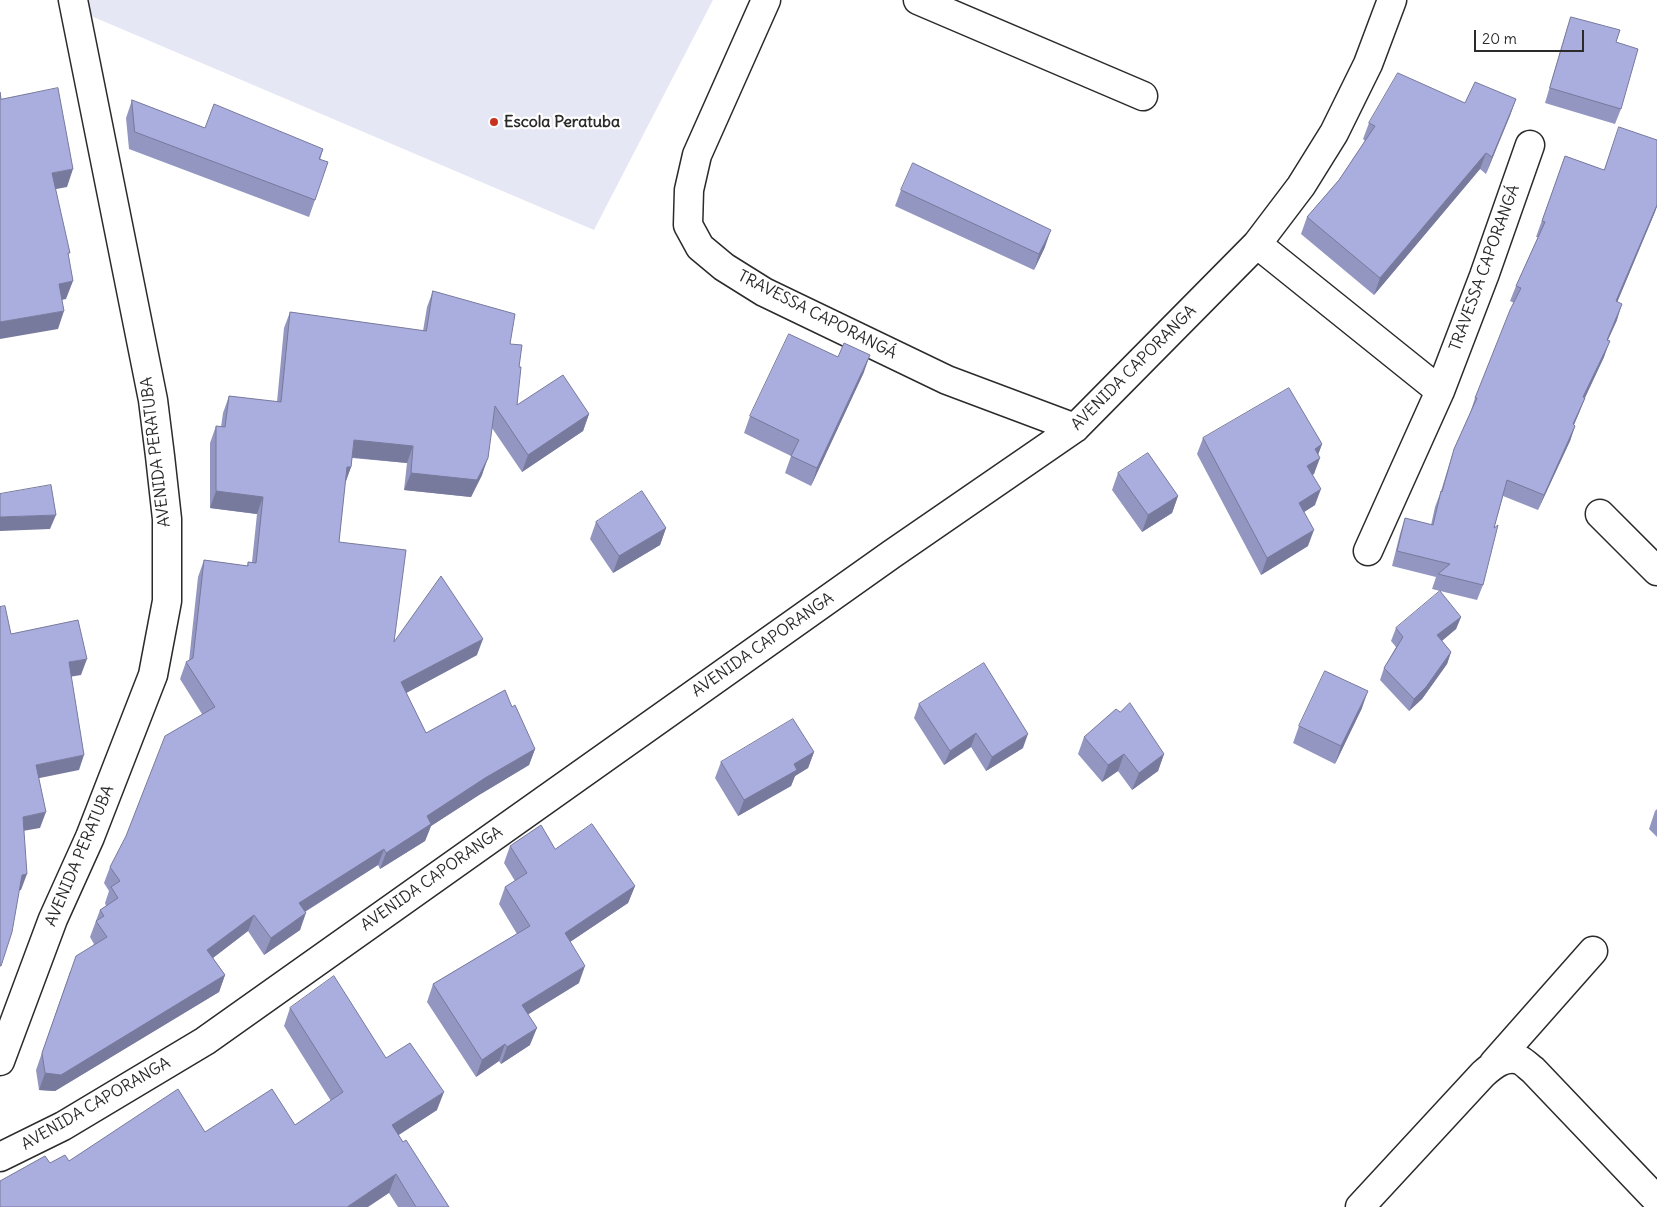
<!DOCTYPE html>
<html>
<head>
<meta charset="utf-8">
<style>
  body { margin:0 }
  #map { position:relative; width:1657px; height:1207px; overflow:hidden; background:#fff; font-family:Delius,sans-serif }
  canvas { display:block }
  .scale { position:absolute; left:1474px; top:30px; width:110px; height:22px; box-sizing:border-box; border:2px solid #2b2b2b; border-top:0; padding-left:6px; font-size:15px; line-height:18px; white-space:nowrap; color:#2b2b2b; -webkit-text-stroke:4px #fff; paint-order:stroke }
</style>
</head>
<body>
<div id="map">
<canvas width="1657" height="1207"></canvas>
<div class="scale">20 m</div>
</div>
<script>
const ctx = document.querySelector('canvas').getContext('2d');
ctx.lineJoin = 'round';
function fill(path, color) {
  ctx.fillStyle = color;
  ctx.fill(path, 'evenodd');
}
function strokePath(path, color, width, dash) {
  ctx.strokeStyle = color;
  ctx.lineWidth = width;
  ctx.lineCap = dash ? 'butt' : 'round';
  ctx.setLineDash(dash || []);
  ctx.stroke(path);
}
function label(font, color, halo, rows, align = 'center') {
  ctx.font = font + ' Delius,sans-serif';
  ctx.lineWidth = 4.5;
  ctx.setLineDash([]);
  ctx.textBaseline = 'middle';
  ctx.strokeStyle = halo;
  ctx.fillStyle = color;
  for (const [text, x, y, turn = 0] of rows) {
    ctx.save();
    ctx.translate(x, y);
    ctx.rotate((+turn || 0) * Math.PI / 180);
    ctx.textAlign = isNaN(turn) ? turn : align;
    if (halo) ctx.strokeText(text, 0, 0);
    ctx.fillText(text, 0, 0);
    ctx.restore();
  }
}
const built = new Path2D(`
  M82,0h631l-119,230 -510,-217z`);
const street = new Path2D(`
  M766,0l-69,155 -8,35 -1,35 12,22 24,20 40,25 183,88 128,48
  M918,0l225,96
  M1257,244l183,147
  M1600,514l57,57
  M1368,551l72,-160 44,-115 46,-131
  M0,1061l53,-142 37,-82 63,-162 14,-74v-82l-7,-63 -7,-56 -80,-400
  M1494,1063l99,-112
  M0,1157l63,-31 142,-85 687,-487 183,-126 182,-184 44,-58 33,-53 34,-69 24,-64
  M1360,1207l123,-133c10,-9 22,-19 37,-14 4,2 9,7 13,10l124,130`);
const wall = new Path2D(`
  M1571,17l50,92 -6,15 -70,-21 21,-71z
  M1516,99l-30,75 -6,-5 -106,126 -73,-61 6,-17 32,-37 26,-39 -2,-2 6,-16 96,-20z
  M132,100l73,28 118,21 -3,11 -5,40 -6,17 -180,-68 -3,-31z
  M1657,140v67l-40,95v18l-9,20 -4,17 -19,41 -6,15 -5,12 1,1 -5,15 -32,69 -35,-14 -9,32 -11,57 -6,15 -45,-11 4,-12 -44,-11 8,-32 5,-16 26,7 4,-18 6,-16 8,-26 5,-16 16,-36 5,-15 39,-95 -4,-2 6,-15 22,-49h-2l29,-81 39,14z
  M901,190l144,57 -11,23 -139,-64z
  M433,291l77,53 9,23 -2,38 72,9 -6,17 -61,41 -30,-44 -10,47 -11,22 -67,-7 3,-27 -55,-5 -1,9 -6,16 -6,59 55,100 83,13 -71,38 20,40 86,-26 23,42 -6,16 -50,30 -48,31 -6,15 -45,28 -2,-4 -73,47 -5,18 -36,25 -16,-24 -35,27 12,17 -6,17 -164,99 -16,-1 -3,-20 34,-98 24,-28 -4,-7 10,-27 6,-4 -1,-3 4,-12 -5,-8 6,-16 92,-153 -22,-35 6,-17 3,-1 9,-84 6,-17 43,6 1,-4h4l5,-48 -47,-6v-65l6,-17 5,1 2,-14 6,-17 48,6 7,-74 6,-16 133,19 4,-24z
  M864,372l-53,114 -26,-13 6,-17 -47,-23 6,-17z
  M1203,438l119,6 -4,11 -4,19 -2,1 3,30 -11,7 4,34 -47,29 -64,-121z
  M1118,473l60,23 -6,17 -30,19 -30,-42z
  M596,522l70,6 -6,17 -47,28 -23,-34z
  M1461,617l-5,12 -14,12 9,11 -4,12 -25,35 -13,12 -29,-31 4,-12 12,-21 -5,-6 5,-13z
  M919,704l104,44 -37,23 -15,-24 -27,18 -30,-47z
  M1362,708l-27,56 -42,-21 6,-17z
  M1084,737l80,17 -6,17 -26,19 -14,-19 -16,11 -24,-28z
  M814,752l-6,16 -13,8 -4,10 -53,30 -23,-38 6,-16z
  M1657,809v28l-8,-8 6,-18z
  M510,846l45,3 80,37 -7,17 -58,39 9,41 -51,31 2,31 -29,19 -2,-3 -23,16 -49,-75 6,-18 84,-50 -18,-30 6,-17 10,-6 -11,-18z
  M290,1008l96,50 51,52 -39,25 51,72h-51l-9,-14 -339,-30 19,-2 136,-29 90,-7 36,-24 -47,-75z`);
const shadedWall = new Path2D(`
  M1516,99l-6,17 -24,58 6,-17z
  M1486,153l-6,16 -106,126 6,-17z
  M73,169l-6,18 -21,4 6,-18z
  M1657,205l-2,7 -44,105 5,-16z
  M1051,230l-6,17 -11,23 5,-16z
  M73,281l-7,18 -13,3 6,-18z
  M1622,304l-5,16 -16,35 6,-15z
  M64,311l-6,18 -58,10v-17z
  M1610,341l-6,16 -26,55 5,-15z
  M870,355l-6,17 -53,114 6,-18z
  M1585,398l-6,15 -12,27 6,-16z
  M589,414l-6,17 -61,41 6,-17z
  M1575,426l-5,15 -32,69 6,-15z
  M354,440l59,6 -6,17 -59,-6z
  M1322,444l-6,16 4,-2 -6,16 -13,8 6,-16 8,-17z
  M488,458l-6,17 -11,22 -67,-7 7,-17z
  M347,467h4l-6,17z
  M1321,489l-6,16 -22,14 6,-16z
  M216,491l47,6 -6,17 -47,-6z
  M1178,496l-6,17 -30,19 6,-17z
  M56,515l-6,14 -50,2v-14z
  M666,528l-6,17 -47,28 6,-17z
  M1314,530l-6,16 -47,29 6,-17z
  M1461,617l-5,12 -23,19 4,-13z
  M483,639l-6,16 -82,44 6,-17z
  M1451,652l-4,12 -25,35 -13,12 5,-12z
  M87,659l-6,16 -18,3 6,-16z
  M1368,691l-6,17 -27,56 6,-18z
  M976,733l-5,14 -27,18 6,-14z
  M1028,734l-5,14 -37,23 6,-14z
  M535,749l-6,16 -50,30 -48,31 -6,15 -45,28 6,-16 41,-37 58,-38z
  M814,752l-6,16 -13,8 -4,10 -53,30 6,-16 50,-36z
  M1124,754l-6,17 -16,11 6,-17z
  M1164,754l-6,17 -26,19 7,-17z
  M84,755l-5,15 -49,10 6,-15z
  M46,812l-6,16 -23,4 6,-15z
  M384,849l-6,16 -85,54 6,-16z
  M27,874l-6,16 -4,1 5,-16z
  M635,886l-7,17 -70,47 7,-17z
  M306,913l-6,17 -36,25 7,-17z
  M254,915l-6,16 -47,36 6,-17z
  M585,966l-6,17 -63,39 6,-17z
  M225,975l-6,17 -164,99 -16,-1 6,-17z
  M537,1028l-7,17 -29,19 6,-17z
  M505,1044l-6,17 -23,16 6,-17z
  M444,1092l-7,18 -52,34 7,-19z
  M396,1174l-7,19 -21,14h-21z`);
const building = new Path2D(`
  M1571,17l49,13 -4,12 22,7 -17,60 -71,-21z
  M1398,73l67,30 10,-21 41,17 -24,58 -6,-4 -106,125 -73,-61 32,-37 36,-54 -6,-3z
  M58,88l15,81 -21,4 18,80h-2l5,28 -14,3 5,27 -64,11v-230l1,7z
  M132,100l73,28 9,-24 109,45 -4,10 9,3 -13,38 -180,-68z
  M1619,127l38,13v65l-41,96 6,3 -15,36 3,1 -27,56 2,1 -12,26 2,2 -31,69 -37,-15 -13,48 4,-3 -15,60 -45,-11 12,-10 -53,-13 8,-33 28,7 8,-34 1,1 12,-43 23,-51h-2l35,-88 11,-22 -5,-2 29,-64 -3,-1 23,-65 39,14z
  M913,163l138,67 -12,24 -138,-64z
  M433,291l82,23 -5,30 12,1 -3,22h2l-4,38 46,-30 26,39 -61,41 -33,-49 -7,52 -11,22 -66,-7 2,-27 -59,-6 -3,27h-4l-8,75 67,8 -12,92 47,-66 42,63 -82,43 25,51 79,-43 7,17 3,-2 20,44 -50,29 -58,38 4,8 -45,29 -2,-4 -85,54 7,10 -35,25 -17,-23 -47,35 18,25 -164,100 -16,-2 -3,-20 34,-97 31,-19 -11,-16 8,-5 -4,-6 18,-12 -7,-11 9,-6 -10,-14 16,-31 39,-100 50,-29 -29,-45 7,-4 11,-98 44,6v-4l8,1 7,-66 -47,-6v-65l9,1 4,-31 52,6 9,-90 136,19z
  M789,334l49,23 6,-14 26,12 -53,113 -26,-12 8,-16 -49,-24z
  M1289,388l33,56 -7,5 5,9 -13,8 14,23 -22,14 15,27 -47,28 -64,-120z
  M1148,453l30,43 -30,19 -30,-42z
  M51,485l5,30 -56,2v-23z
  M642,491l24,37 -47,28 -23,-34z
  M1440,591l21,26 -24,18 14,17 -25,35 -12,12 -30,-31 19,-31 -7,-9z
  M5,606l6,28 67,-14 9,39 -18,3 15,93 -48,10 10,47 -23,5 4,57 -5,1 -10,57 -11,34h-1v-359z
  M984,663l44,71 -36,23 -16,-24 -26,18 -31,-47z
  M1325,671l43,20 -27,55 -42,-20z
  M1130,703l34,51 -25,19 -15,-19 -16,11 -24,-28 32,-28 4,3z
  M793,719l21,33 -20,12 3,6 -53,30 -23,-38z
  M592,824l43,62 -70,47 20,33 -63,39 15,23 -30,19 -2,-3 -23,16 -49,-76 97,-58 -25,-39 22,-14 -17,-27 31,-21 14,24z
  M334,976l52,82 24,-15 34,49 -52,33 11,17 3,-2 43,67h-33l-20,-33 -49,33h-347v-26l45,-25 5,7 15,-8 4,6 109,-72 27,43 67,-43 23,36 48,-33 -53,-84z`);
const markers = [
  [494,122,5,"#c8321e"]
];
const poiNames = [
  ["Escola Peratuba",504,122]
];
const streetNames = [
  ["TRAVESSA CAPORANGÁ",1485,268,-70],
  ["TRAVESSA CAPORANGÁ",817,315,27],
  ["AVENIDA CAPORANGA",1134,368,-45],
  ["AVENIDA PERATUBA",156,452,-97],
  ["AVENIDA CAPORANGA",763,645,-35],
  ["AVENIDA PERATUBA",80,856,-67],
  ["AVENIDA CAPORANGA",432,879,-35],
  ["AVENIDA CAPORANGA",96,1104,-30]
];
fill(built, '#e6e7f5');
strokePath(street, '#2b2b2b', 31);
strokePath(street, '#fff', 28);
fill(wall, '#9296c0');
fill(shadedWall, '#777a9c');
fill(building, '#aaaedf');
strokePath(building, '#777a9c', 1);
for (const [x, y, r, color] of markers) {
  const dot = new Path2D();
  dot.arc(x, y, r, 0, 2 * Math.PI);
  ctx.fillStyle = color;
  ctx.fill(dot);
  strokePath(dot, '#fff', 2);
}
label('bold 16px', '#2b2b2b', '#fff', poiNames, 'left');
label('16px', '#2b2b2b', '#fff', streetNames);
</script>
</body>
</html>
